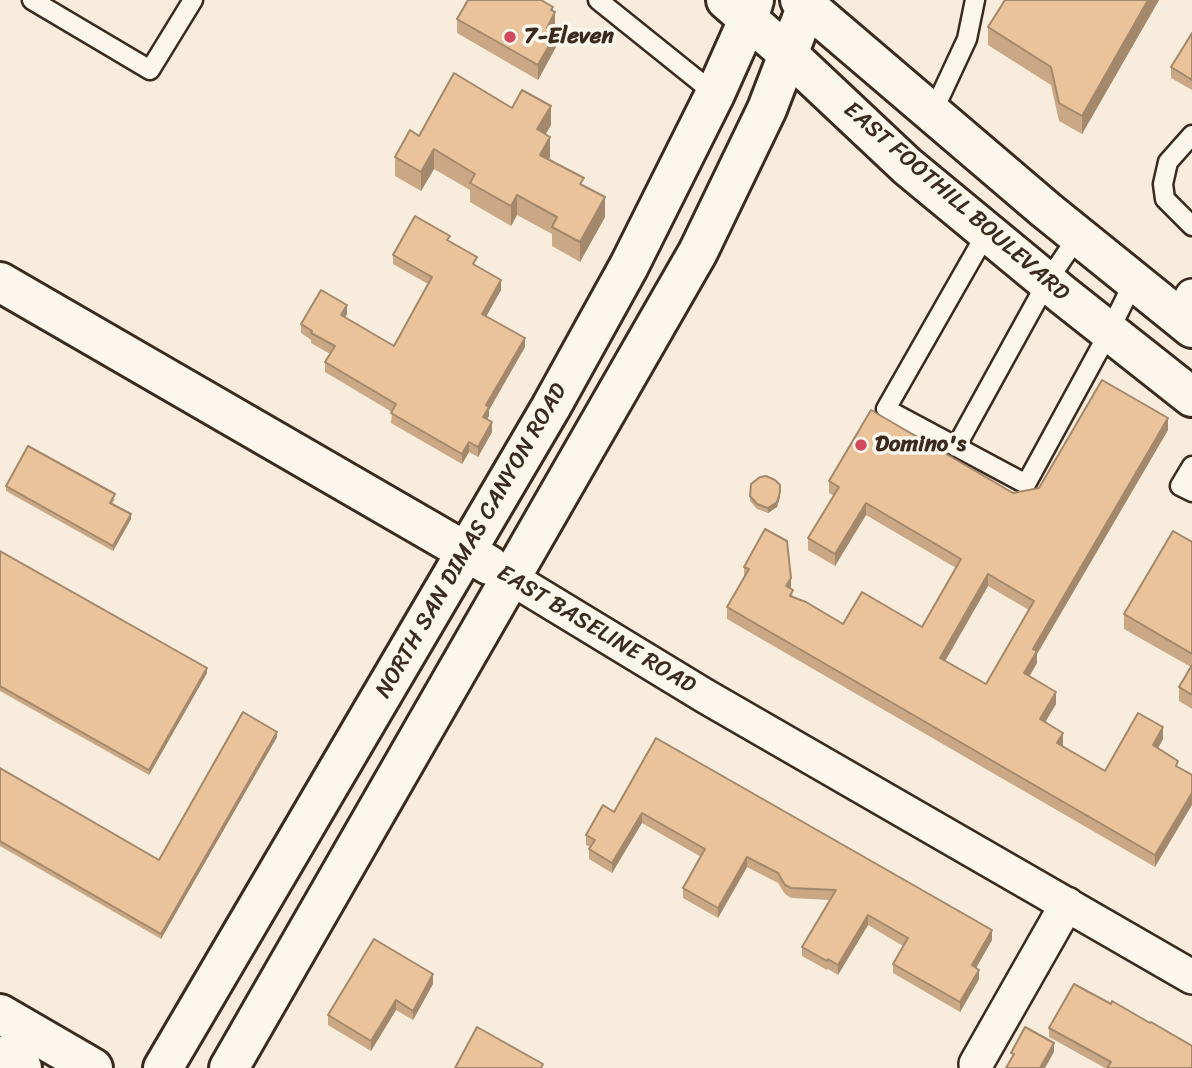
<!DOCTYPE html>
<html>
<head>
<meta charset="utf-8">
<style>
  body { margin:0 }
  canvas { display:block; background:#f8eddc }
</style>
</head>
<body>
<canvas width="1192" height="1068"></canvas>
<script>
const ctx = document.querySelector('canvas').getContext('2d');
ctx.lineJoin = 'round';
function strokePath(path, color, width, dash) {
  ctx.strokeStyle = color;
  ctx.lineWidth = width;
  ctx.lineCap = dash ? 'butt' : 'round';
  ctx.setLineDash(dash || []);
  ctx.stroke(path);
}
function fill(path, color) {
  ctx.fillStyle = color;
  ctx.fill(path, 'evenodd');
}
function label(font, color, halo, rows, align = 'center') {
  ctx.font = font + ' Sriracha,sans-serif';
  ctx.lineWidth = 7;
  ctx.setLineDash([]);
  ctx.textBaseline = 'middle';
  ctx.strokeStyle = halo;
  ctx.fillStyle = color;
  for (const [text, x, y, turn = 0] of rows) {
    ctx.save();
    ctx.translate(x, y);
    ctx.rotate((+turn || 0) * Math.PI / 180);
    ctx.textAlign = isNaN(turn) ? turn : align;
    if (halo) ctx.strokeText(text, 0, 0);
    ctx.fillText(text, 0, 0);
    ctx.restore();
  }
}
const lane = new Path2D(`
  M32,0l118,70 43,-70
  M598,0l117,94
  M932,114l35,-75 8,-39
  M1192,135l-24,27 -5,22 2,15 27,27
  M987,232l-101,177 140,75 83,-152 25,-51
  M956,447l91,-165 31,-46
  M1192,466l-12,20 12,6`);
const street = new Path2D(`
  M1181,319l11,-23
  M511,578l194,118 487,281
  M976,1064l91,-160`);
const secondary = new Path2D(`
  M0,282l489,283
  M163,1068l388,-661 78,-141 86,-172 33,-74 6,-20
  M229,1068l469,-816 69,-143 42,-109`);
const primary = new Path2D(`
  M726,0l63,55 118,111 156,129 129,102
  M800,0l246,210 146,118`);
const highway = new Path2D(`
  M0,1014l93,54
  M0,1056l22,12`);
const wall = new Path2D(`
  M1005,0h154l-77,134 -23,-13 -8,-36 -63,-40v-18z
  M553,11l2,15 -2,5 3,16 -18,33 -81,-47v-14z
  M1192,33v57l-21,-12v-11z
  M512,108l39,17 -5,9 4,23 -1,2 35,27 21,31 -25,45 -28,-16v-12l-35,-19 -6,11 -41,-24v-12l-36,-21 -13,22 -26,-15v-19l24,-21z
  M450,242l51,48 -15,26 39,31 -36,63v6l-2,3 5,13 -14,25 -9,-5 -7,12 -71,-41 1,-11 -67,-40v-10l5,-8 -19,-11v-3l-10,-7v-9l46,-10 -2,3 49,29 34,-62 -35,-20v-9z
  M1168,430l-131,224v9l-8,13 27,28 -11,18 18,23 -1,1 43,25 58,-32 -5,9 -3,119 -428,-248v-12l17,-30v-10l47,22 2,9 50,26 79,3 34,-59 -90,-53 -31,51 -27,-16v-12l26,-42 -5,-3v-12l184,12 26,-5zM988,586l41,24 -43,74 -41,-23z
  M751,484l29,13 -3,10 -9,6 -11,-4 -7,-8z
  M6,486l109,13 -3,5 19,15 -18,32 -107,-60z
  M1192,542v167l-13,-8v-14l12,-20 -67,-38v-15z
  M0,551l207,122 -58,102 -149,-84z
  M277,737l-116,202 -161,-93v-78l159,92z
  M656,738l336,202 -16,28 3,11 -19,33 -67,-39v-9l10,-18 -35,-21 -30,50 -10,-6 -1,1 -25,-14v-9l28,-47 -39,-2 -6,-4 -7,-11 -31,-16 -29,51 -35,-20v-10l18,-31 -59,-34 -30,50 -23,-14v-10l1,-2 -4,-2v-10l28,-23z
  M433,984l-20,36 -17,-10 -25,41 -43,-26v-10z
  M1111,1004l39,19 42,45h-87l-56,-31v-9z`);
const shadedWall = new Path2D(`
  M1148,0h11l-77,134v-18z
  M553,7v9l2,-4v14l-8,16v-14z
  M556,33v14l-18,33v-15z
  M551,106v19l-14,23v-19z
  M550,137v20l-10,17v-19z
  M434,149v20l-13,22v-19z
  M517,195v20l-6,11v-20z
  M605,197v20l-25,45v-20z
  M501,280v10l-19,34v-10z
  M347,305v9l-6,10v-9z
  M525,338v9l-36,63v6l-6,11v-10l3,-12z
  M1168,418v12l-131,224v9l-13,23v-13l9,-24z
  M492,422v10l-14,25v-10z
  M469,442v10l-7,12v-10z
  M780,492v5l-3,10 -9,6v-5z
  M866,503v12l-31,51v-12z
  M131,514v5l-18,32v-5z
  M988,574v12l-48,84v-12z
  M791,578v12l-5,-4z
  M207,668v5l-58,102v-5z
  M1056,692v12l-16,27v-12z
  M1163,727v12l-10,18v-12z
  M277,732v5l-116,202v-5z
  M1063,733v12l-6,10v-12z
  M1192,793v12l-37,62v-12z
  M642,813v10l-30,50v-10z
  M747,857v10l-29,51v-10z
  M868,915v10l-30,50v-10z
  M992,930v10l-20,35v-10z
  M979,970v9l-19,33v-10z
  M433,974v10l-20,36v-9z
  M396,1000v10l-25,41v-10z
  M1054,1043v9l-9,16h-5z`);
const building = new Path2D(`
  M468,0h73l12,7 -2,3 4,2 -8,16 9,5 -18,32 -81,-46z
  M1005,0h143l-66,116 -23,-13 -8,-36 -63,-40z
  M1192,33v47l-21,-13z
  M454,73l58,35 10,-18 29,16 -14,23 13,8 -10,18 44,23 -4,6 25,13 -25,45 -28,-15 5,-10 -40,-22 -6,11 -41,-23 5,-9 -41,-25 -13,23 -26,-15 15,-27 9,6z
  M415,216l35,20 -3,4 30,17 -4,7 28,16 -19,34 43,24 -39,67 3,2 -6,10 9,5 -14,25 -9,-5 -7,12 -71,-41 5,-9 -71,-42 10,-16 -24,-13 1,-2 -11,-7 20,-34 26,15 -6,10 53,31 38,-69 -39,-22z
  M1102,380l66,38 -135,231 4,2 -13,22 32,19 -16,27 23,14 -6,10 48,28 33,-58 25,14 -10,18 25,16 -2,5 16,9v18l-37,62 -428,-248 22,-38 -5,-2 21,-38 22,12 4,37 -5,8 7,4 -3,6 16,6 37,22 19,-32 60,35 39,-68 -95,-56 -31,51 -27,-16 31,-51 -10,-6 42,-71 142,83 26,-5zM988,574l46,27 -48,83 -46,-26z
  M28,446l87,48 -5,9 21,11 -18,32 -107,-60z
  M766,476l9,4 5,5v7l-3,10 -9,6 -11,-4 -7,-8 1,-12 9,-7z
  M1173,531l19,11v112l-68,-40z
  M0,551l207,117 -58,102 -149,-84z
  M1192,665v30l-13,-8z
  M243,712l34,20 -116,202 -161,-93v-73l159,92z
  M656,738l336,192 -20,35 7,5 -19,32 -67,-38 15,-26 -40,-23 -30,50 -10,-6 -1,2 -25,-14 34,-57 -45,-2 -6,-3 -7,-12 -31,-16 -29,51 -35,-20 22,-39 -63,-36 -30,50 -23,-14 6,-9 -9,-5 17,-30 11,7z
  M374,939l59,35 -20,37 -17,-11 -25,41 -43,-26z
  M1074,984l37,20 1,-3 38,22 1,-1 41,24v22h-85l4,-6 -62,-34z
  M477,1027l66,37 -2,4h-86z
  M1025,1027l29,16 -14,25h-34l8,-14 -3,-1z`);
const markers = [
  [510,37,7,"#d1495b"],
  [861,445,7,"#d1495b"]
];
const poiNames = [
  ["7-Eleven",524,37],
  ["Domino's",875,445]
];
const streetNames = [
  ["EAST FOOTHILL BOULEVARD",956,202,41],
  ["NORTH SAN DIMAS CANYON ROAD",472,541,-60],
  ["EAST BASELINE ROAD",596,630,31]
];
strokePath(lane, '#3b2a1e', 23);
strokePath(street, '#3b2a1e', 38);
strokePath(secondary, '#3b2a1e', 44);
strokePath(primary, '#3b2a1e', 44);
strokePath(highway, '#3b2a1e', 44);
strokePath(lane, '#fbf7ec', 18);
strokePath(street, '#fbf7ec', 33);
strokePath(secondary, '#fbf7ec', 38);
strokePath(primary, '#fbf7ec', 38);
strokePath(highway, '#fbf7ec', 38);
fill(wall, '#caa885');
fill(shadedWall, '#a4886c');
fill(building, '#ebc39b');
strokePath(building, '#a4886c', 2);
for (const [x, y, r, color] of markers) {
  const dot = new Path2D();
  dot.arc(x, y, r, 0, 2 * Math.PI);
  ctx.fillStyle = color;
  ctx.fill(dot);
  strokePath(dot, '#fbf7ec', 2.5);
}
label('bold 23px', '#3b2a1e', '#fbf7ec', poiNames, 'left');
label('23px', '#3b2a1e', '#fbf7ec', streetNames);
</script>
</body>
</html>
